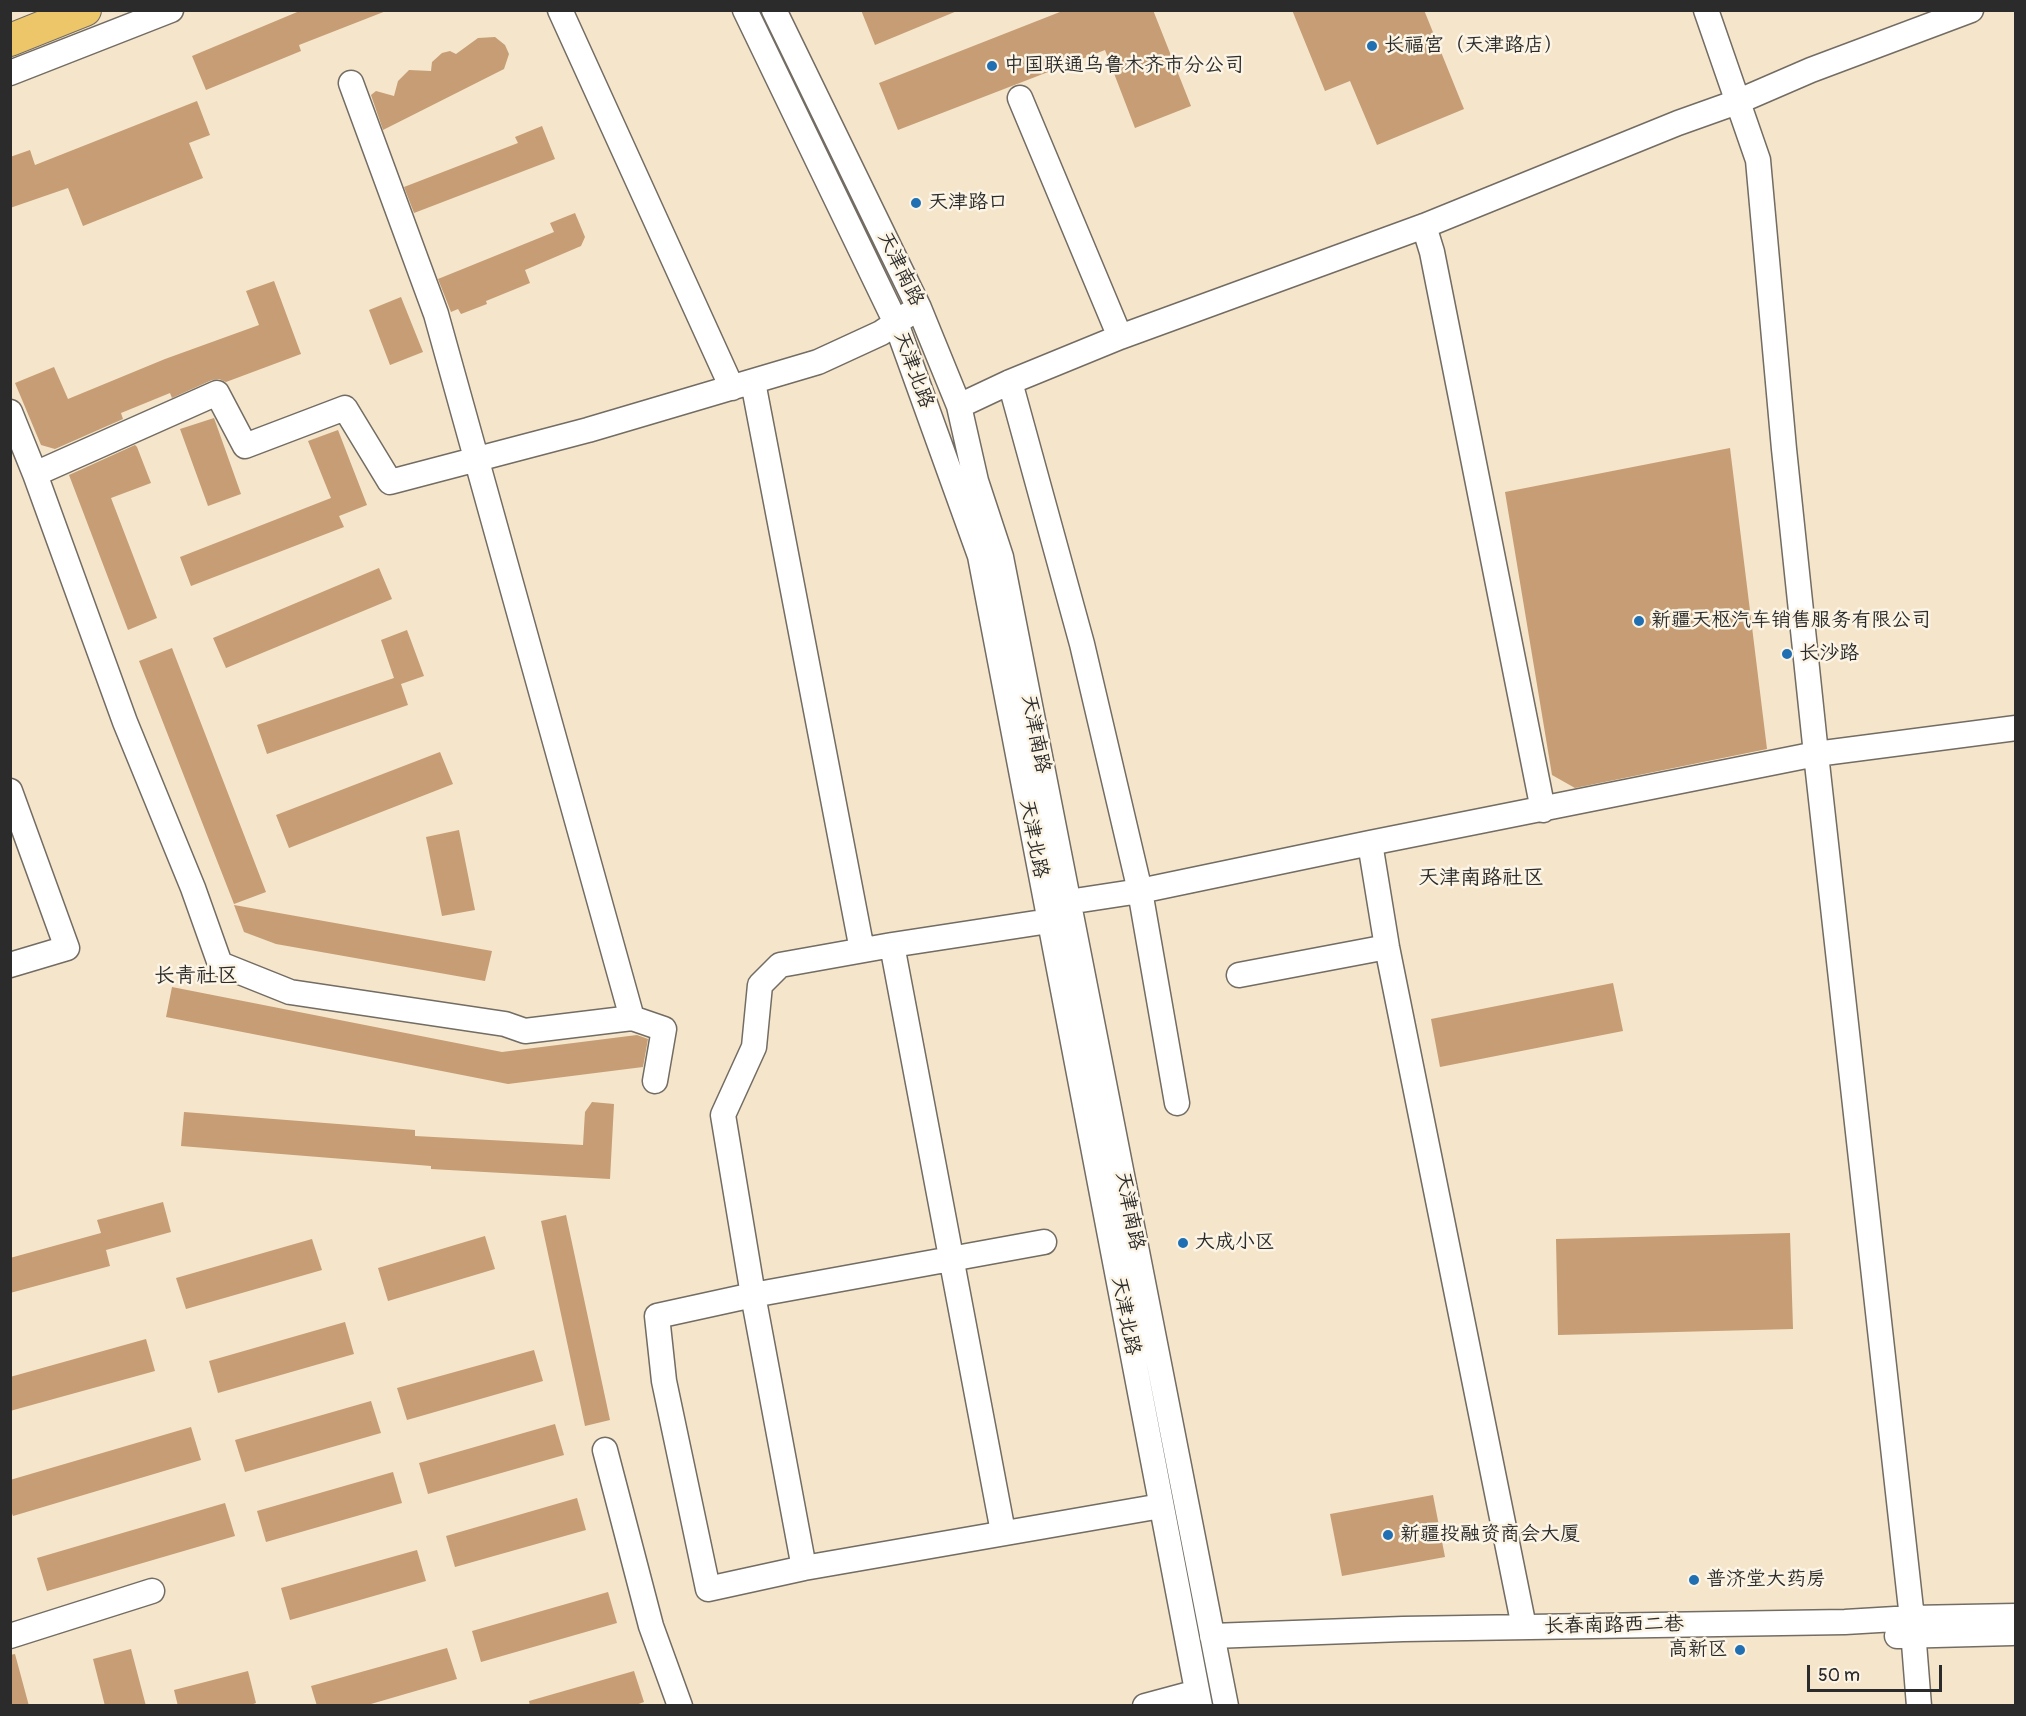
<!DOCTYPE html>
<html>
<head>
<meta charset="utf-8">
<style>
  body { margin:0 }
  #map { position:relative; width:2026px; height:1716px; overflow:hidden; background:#f5e5cb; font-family:Pangolin,sans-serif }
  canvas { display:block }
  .frame { position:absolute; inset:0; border:12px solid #2b2b2b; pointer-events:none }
  .scale { position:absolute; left:1807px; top:1665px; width:135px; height:27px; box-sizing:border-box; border:3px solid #2b2b2b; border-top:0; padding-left:8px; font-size:18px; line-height:21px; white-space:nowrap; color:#2b2b2b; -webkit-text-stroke:4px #fcf5e5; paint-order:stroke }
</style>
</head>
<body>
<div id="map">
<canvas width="2026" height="1716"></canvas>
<div class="frame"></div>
<div class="scale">50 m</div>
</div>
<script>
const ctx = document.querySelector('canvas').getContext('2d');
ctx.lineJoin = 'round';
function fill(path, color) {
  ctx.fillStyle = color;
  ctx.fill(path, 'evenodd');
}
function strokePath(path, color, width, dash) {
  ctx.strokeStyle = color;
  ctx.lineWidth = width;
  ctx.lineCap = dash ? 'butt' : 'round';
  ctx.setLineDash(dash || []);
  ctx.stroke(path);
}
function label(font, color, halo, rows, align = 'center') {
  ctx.font = font + ' Pangolin,"LXGW WenKai TC",sans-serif';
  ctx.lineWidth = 5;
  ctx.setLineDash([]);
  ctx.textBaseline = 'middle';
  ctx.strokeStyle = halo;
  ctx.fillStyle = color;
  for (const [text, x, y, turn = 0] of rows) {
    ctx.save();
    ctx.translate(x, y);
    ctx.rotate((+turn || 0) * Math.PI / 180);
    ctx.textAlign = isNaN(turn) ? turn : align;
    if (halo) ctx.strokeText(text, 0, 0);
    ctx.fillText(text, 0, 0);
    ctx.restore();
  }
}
const building = new Path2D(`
  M302,10l84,1 -87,34 2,6 -95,39 -14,-34z
  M861,10h96v1l-82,34z
  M1065,10h88l38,96 -56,22 -30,-78 -207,80 -19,-47z
  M1292,10h132l40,99 -87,36 -27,-64 -25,10z
  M495,37l10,8 4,9 -5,15 -121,61 -12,-35 5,-4 18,5 4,-15 11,-11 22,1 1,-9 10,-9 8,-2 6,3 22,-16z
  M197,101l13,34 -21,8 14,35 -120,48 -15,-38 -58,20v-51l20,-7 5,15z
  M542,126l13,33 -141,54 -10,-26 114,-44 -3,-6z
  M575,213l10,24 -4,9 -56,24 5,13 -44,18 1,3 -26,10 -3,-5 -7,3 -13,-33 116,-47 -4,-9z
  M274,281l27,73 -75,28 -7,-3 -7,1 -40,18 -2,-5 -49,20 2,6 -68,30 -14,-4 -26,-62 39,-16 14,32 97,-40 94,-34 -13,-34z
  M401,297l22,55 -33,13 -21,-55z
  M214,418l27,76 -33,12 -28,-77z
  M338,430l29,75 -28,11 5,11 -153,59 -11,-29 151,-59 -23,-57z
  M135,445l2,2 14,36 -40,15 46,120 -29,12 -59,-155z
  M1730,448l37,301 -192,39 -23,-13 -47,-283z
  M379,568l13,31 -166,69 -13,-30z
  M407,630l17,46 -23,8 7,21 -141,49 -10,-29 137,-47 -13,-38z
  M172,648l94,244 -32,12 -95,-243z
  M440,752l13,32 -164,64 -13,-33z
  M459,830l16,80 -33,6 -16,-79z
  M234,905l258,46 -7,30 -209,-37 -32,-12z
  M1613,983l10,48 -183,36 -9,-48z
  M172,987l330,65 135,-17 11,4 -5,28 -135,17 -342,-67z
  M592,1102l22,2 -4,75 -179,-10v-3l-250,-20 3,-34 231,18v6l168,9 2,-33z
  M163,1202l8,30 -65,18 4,16 -100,27v-35l91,-25 -4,-13z
  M566,1215l44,205 -25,6 -44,-205z
  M1790,1233l3,96 -235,6 -2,-96z
  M485,1236l10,33 -107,32 -10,-33z
  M312,1239l10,31 -136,39 -10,-31z
  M345,1322l9,32 -136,39 -9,-32z
  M146,1339l9,32 -145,40v-34z
  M534,1350l9,31 -136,39 -10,-32z
  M371,1401l10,32 -136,39 -10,-32z
  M555,1424l9,31 -136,39 -9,-31z
  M191,1427l10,33 -188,56 -3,-8v-28z
  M393,1472l9,31 -136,39 -9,-31z
  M1433,1495l12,62 -103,19 -12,-62z
  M577,1498l9,32 -131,37 -9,-31z
  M225,1503l10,33 -188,55 -10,-33z
  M417,1550l9,31 -136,39 -9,-32z
  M608,1592l9,31 -136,39 -9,-31z
  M447,1648l10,31 -93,27h-47l-6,-20z
  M131,1649l15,57h-41l-12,-47z
  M15,1654l14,52h-19v-51z
  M248,1671l8,32 -8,3h-70l-4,-16z
  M634,1671l10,31 -11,4h-103l-1,-5z`);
const minor = new Path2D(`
  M560,10l172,378
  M745,10l151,313 84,233 220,1150
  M774,10l145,298 40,98 17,75 25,76 225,1149
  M1706,10l52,150 26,289 32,305 96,864 7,88
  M10,73l161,-63
  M351,83l85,231 196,704
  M1020,98l100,239
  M1424,226l8,26 111,558
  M753,382l109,568
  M1010,382l72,262 58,247 37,212
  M959,406l51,-24 110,-45 304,-111 254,-103 59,-21 74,-32 160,-60
  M10,412l25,62 90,248 68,166 27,76 70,28 215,32 20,7 107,-13 32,11 -9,52
  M35,474l182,-81 28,53 100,-38 45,74 198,-52 230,-68 63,-29 28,-19
  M10,791l57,157 -57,17
  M1370,843l17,104 137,680
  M1068,902l72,-11 230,-48 446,-89 200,-26
  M1239,975l148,-28
  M1044,1242l-291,53 -96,21 7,65 44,208 96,-21 357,-62
  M605,1450l46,176 29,80
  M1003,1532l-111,-587 157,-24
  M804,1568l-51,-273 -30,-180 31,-68 6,-62 20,-20 112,-20
  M10,1636l142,-45
  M1212,1636l191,-7 442,-7 67,-4 104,-2
  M1897,1636l115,-3
  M1145,1706l52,-14`);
const major = new Path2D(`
  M10,40l75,-30`);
const markers = [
  [1372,46,6,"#1f6fb2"],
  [992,66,6,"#1f6fb2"],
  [916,203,6,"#1f6fb2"],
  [1639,621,6,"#1f6fb2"],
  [1787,654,6,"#1f6fb2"],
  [1183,1243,6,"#1f6fb2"],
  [1388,1535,6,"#1f6fb2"],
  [1694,1580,6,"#1f6fb2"],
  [1740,1650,6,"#1f6fb2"]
];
const poiNames = [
  ["长福宫（天津路店）",1384,46],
  ["中国联通乌鲁木齐市分公司",1004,66],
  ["天津路口",928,203],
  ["新疆天枢汽车销售服务有限公司",1651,621],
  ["长沙路",1799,654],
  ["大成小区",1195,1243],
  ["新疆投融资商会大厦",1400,1535],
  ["普济堂大药房",1706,1580],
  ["高新区",1728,1650,"right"]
];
const streetNames = [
  ["天津南路",900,269,64],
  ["天津北路",913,370,70],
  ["天津南路",1035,734,79],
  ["天津北路",1033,839,79],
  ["天津南路",1129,1211,79],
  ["天津北路",1125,1316,79],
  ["长春南路西二巷",1614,1626,-1]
];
const neighbourhoodNames = [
  ["天津南路社区",1481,879],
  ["长青社区",196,977]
];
fill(building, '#c69d74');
strokePath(minor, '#726c63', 27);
strokePath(major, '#726c63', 34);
strokePath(minor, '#fff', 24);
strokePath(major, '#ecc669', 32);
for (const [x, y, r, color] of markers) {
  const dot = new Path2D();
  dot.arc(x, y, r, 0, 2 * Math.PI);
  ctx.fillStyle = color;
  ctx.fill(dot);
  strokePath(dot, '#fcf5e5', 2);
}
label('20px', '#2b2b2b', '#fcf5e5', poiNames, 'left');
label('20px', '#2b2b2b', '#fcf5e5', streetNames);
label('21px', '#2b2b2b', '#fcf5e5', neighbourhoodNames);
</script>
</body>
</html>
